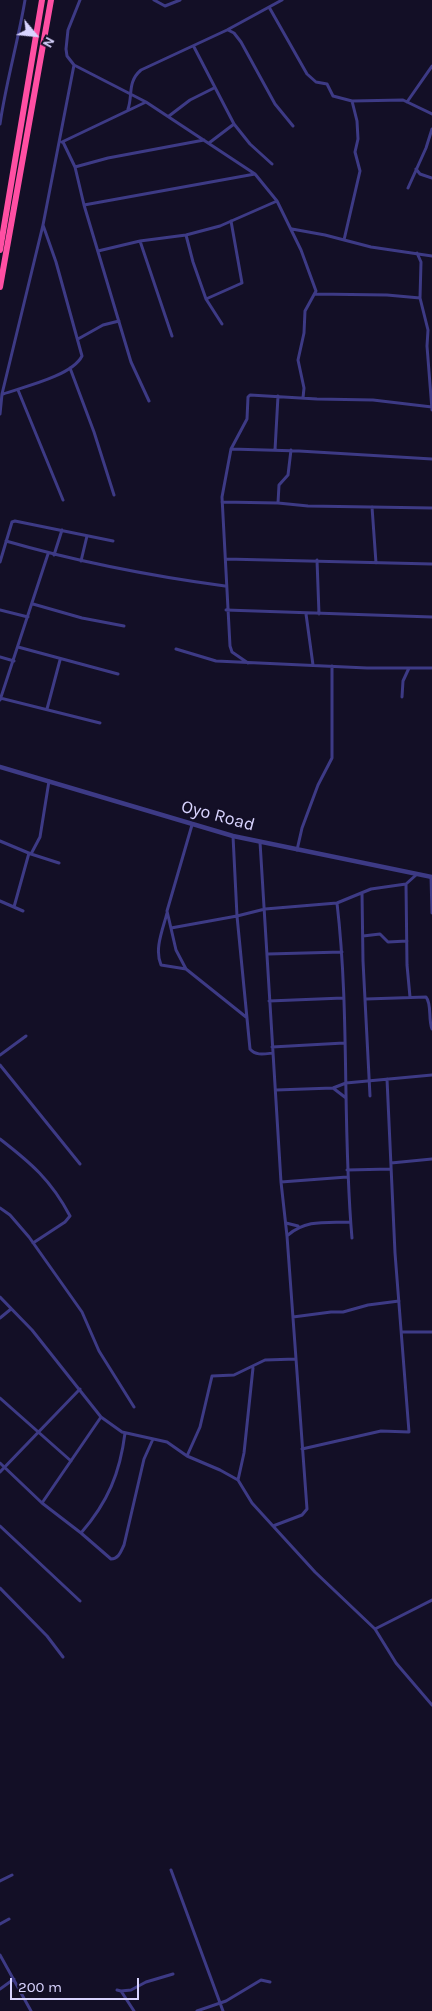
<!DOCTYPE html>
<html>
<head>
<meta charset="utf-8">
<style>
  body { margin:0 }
  #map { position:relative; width:432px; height:2011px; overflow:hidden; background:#130f26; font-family:Karla,sans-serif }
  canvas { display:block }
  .north { position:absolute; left:10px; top:10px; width:50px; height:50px; -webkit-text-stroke:4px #130f26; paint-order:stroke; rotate:118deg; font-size:14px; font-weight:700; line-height:20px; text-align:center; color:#d9d4ff }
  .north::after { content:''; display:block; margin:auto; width:18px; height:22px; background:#d9d4ff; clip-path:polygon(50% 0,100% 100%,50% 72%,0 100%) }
  .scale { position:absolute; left:10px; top:1978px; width:129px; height:22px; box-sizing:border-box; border:2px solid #d9d4ff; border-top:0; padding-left:6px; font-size:15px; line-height:18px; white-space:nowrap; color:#d9d4ff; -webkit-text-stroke:4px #130f26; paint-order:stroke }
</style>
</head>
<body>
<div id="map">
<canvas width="432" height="2011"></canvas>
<div class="north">N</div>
<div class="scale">200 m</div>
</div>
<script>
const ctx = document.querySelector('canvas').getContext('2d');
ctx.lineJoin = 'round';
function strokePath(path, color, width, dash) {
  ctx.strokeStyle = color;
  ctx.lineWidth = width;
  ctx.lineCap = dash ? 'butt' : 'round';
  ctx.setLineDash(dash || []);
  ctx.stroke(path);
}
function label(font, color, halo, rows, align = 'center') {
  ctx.font = font + ' Karla,sans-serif';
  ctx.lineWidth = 4;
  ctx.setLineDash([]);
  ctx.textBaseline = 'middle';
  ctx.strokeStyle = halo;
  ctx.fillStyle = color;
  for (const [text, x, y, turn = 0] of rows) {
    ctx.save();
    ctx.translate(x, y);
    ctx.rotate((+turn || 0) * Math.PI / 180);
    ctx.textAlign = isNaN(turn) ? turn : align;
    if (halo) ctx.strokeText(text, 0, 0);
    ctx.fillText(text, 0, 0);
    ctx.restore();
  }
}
const minor = new Path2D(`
  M154,0l11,6 15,-6
  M269,7l38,67 9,8 11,2 6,12 19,5 51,-1 29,14
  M228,30l6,3 7,9 34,62 18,22
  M194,47l40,77 16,20 22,20
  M74,65l72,37 109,72 22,27 24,49 15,41 -11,20 -1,22 -6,27 6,28 -1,10
  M407,102l25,-36
  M128,109c5,-14 -1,-27 13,-39l86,-40 55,-30
  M169,116l21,-16 24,-12
  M0,124c6,-42 18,-82 25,-124
  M62,142l84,-40
  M63,142l12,25 9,38 47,157 18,39
  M209,143l25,-19
  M75,167l33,-9 96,-18
  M416,169l4,5 12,4
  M408,188l18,-40 6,-19
  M84,205l171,-31
  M292,229l33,6 46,12 61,9
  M186,235l7,27 13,37 16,25
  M344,240l16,-69 -5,-19 3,-13 -1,-18 -5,-20
  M140,241l32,95
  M98,251l42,-10 46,-6 34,-9 57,-25
  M417,253l4,9 -1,36 8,32 -1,16 5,64
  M315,294l72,1 33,3
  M206,299l36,-16 -11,-62
  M78,339l25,-14 16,-4
  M70,368l24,64 20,63
  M18,390l45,110
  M3,394c20,-7 69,-18 79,-38l-26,-94 -13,-37
  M0,414l2,-20 41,-169 31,-160 -7,-9 -1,-7 2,-19 12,-30
  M231,449l68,2 133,8
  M275,450l3,-54
  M222,502l56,1 30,3 124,2
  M278,503l1,-18 9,-10 3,-25
  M372,507l4,56
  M6,541c72,21 145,35 219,45
  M54,555l8,-25
  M226,559l206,5
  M317,560l2,54
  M81,561l6,-25
  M0,562l12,-40 3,-1 98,20
  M33,604l49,14 42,8
  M0,610l28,7
  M226,610l206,7
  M306,614l7,51
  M18,647l100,27
  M176,649l40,12 151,7h65
  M0,657l14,4
  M248,663l-16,-11 -2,-6 -8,-149 9,-48 16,-30 1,-22 2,-2 67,4 56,1 59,7
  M402,697l1,-16 6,-13
  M0,698l100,25
  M0,700l48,-146
  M47,709l13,-49
  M192,825l-25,86 9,39 10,19 60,48
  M233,836l4,80 13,133c6,7 14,5 23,4
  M0,841l31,13 28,9
  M260,842l21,340 6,54 20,273 -5,6 -29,11
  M297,850l5,-22 16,-43 14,-27v-92
  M31,854l9,-17 9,-56
  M431,877l1,36
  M406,884l1,81 3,32
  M362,893l1,68 7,135
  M0,901l23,10
  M337,903c13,111 5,224 15,335
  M14,907l15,-54
  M167,913c-4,16 -13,36 -6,52l25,4
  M171,928l66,-12 28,-7 72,-6 34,-14 35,-5 10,-9
  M363,936l17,-2 8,8 19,-1
  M268,954l74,-2
  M366,999l60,-2c6,7 2,22 6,32
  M269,1001l74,-3
  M272,1047l72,-4
  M0,1055l26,-19
  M0,1065l80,99
  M333,1088l13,10
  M276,1090l57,-2 13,-5 86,-8
  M0,1139c31,24 51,41 70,77l-5,6 -32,21
  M391,1163l41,-4
  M347,1170l44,-1
  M281,1182l66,-5
  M0,1208l10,7 19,22 53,75 17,39 35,56
  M286,1223l12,3
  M288,1235c19,-16 38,-12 62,-13
  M0,1297l32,33 69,87 21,15 45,10 20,14 33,14 18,10 14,23 63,69 60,57 21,34 36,42
  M293,1317l38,-5h12l25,-7 31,-4
  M0,1318l11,-9
  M402,1332h30
  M0,1398l71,63
  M302,1449l79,-18 28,1 -14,-179 -8,-174
  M187,1456l13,-29 12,-51 22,-1 31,-15 31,-1
  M0,1463l42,40 39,30 30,26c8,0 10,-8 13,-14l20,-86 9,-20
  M0,1472l80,-83
  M238,1480l6,-27 9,-85
  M42,1503l59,-86
  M0,1526l80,75
  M81,1533c27,-31 39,-60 44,-100
  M0,1588l47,48 16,21
  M375,1629l57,-29
  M171,1870l52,141
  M0,1881l12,-6
  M0,1924l9,-5
  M0,1955l31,56
  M0,1989l14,-10
  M117,1990l4,1 13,20
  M121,1991l10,-1 15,-8 27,-8
  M197,2011l29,-10 35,-21 9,2`);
const tertiary = new Path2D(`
  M0,767l233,69 199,41`);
const motorway = new Path2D(`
  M0,250l42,-250
  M0,287l51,-287`);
const streetNames = [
  ["Oyo Road",218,816,15]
];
strokePath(minor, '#3d3a85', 3);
strokePath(tertiary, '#3d3a85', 4.5);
strokePath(motorway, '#ff4fa3', 6);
label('18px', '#d9d4ff', '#130f26', streetNames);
</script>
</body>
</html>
